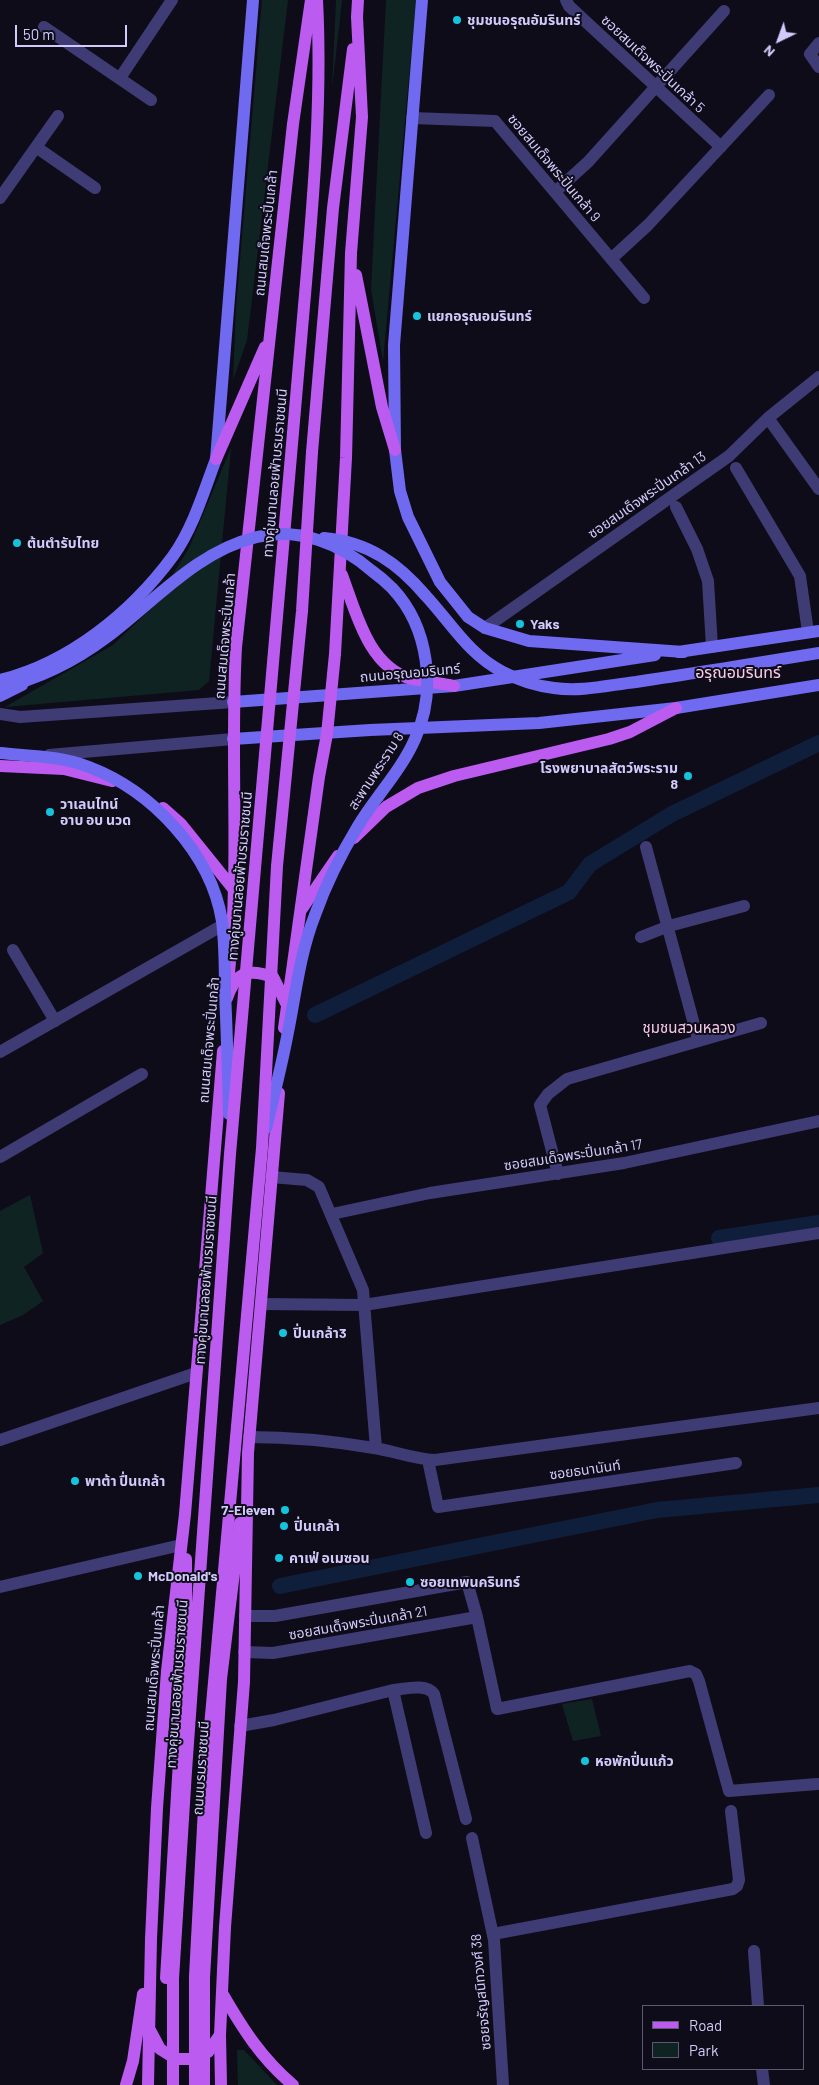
<!DOCTYPE html>
<html>
<head>
<meta charset="utf-8">
<style>
  body { margin:0 }
  #map { position:relative; width:819px; height:2085px; overflow:hidden; background:#0f0c1a; font-family:Barlow,sans-serif }
  canvas { display:block }
  .legend { position:absolute; left:642px; top:2005px; width:162px; height:65px; box-sizing:border-box; background:#0f0c1a; border:1px solid #5d5874; margin:0; padding:6px 9px; list-style:none; font-size:15px; color:#d1cafa }
  .legend li { display:flex; align-items:center; gap:10px; height:25px }
  .legend b { width:25px; border:1px solid #5d5874 }
  .north { position:absolute; left:754px; top:15px; width:50px; height:50px; -webkit-text-stroke:4px #0f0c1a; paint-order:stroke; rotate:222deg; font-size:14px; font-weight:700; line-height:20px; text-align:center; color:#d1cafa }
  .north::after { content:''; display:block; margin:auto; width:18px; height:22px; background:#d1cafa; clip-path:polygon(50% 0,100% 100%,50% 72%,0 100%) }
  .scale { position:absolute; left:15px; top:25px; width:112px; height:22px; box-sizing:border-box; border:2px solid #d1cafa; border-top:0; padding-left:6px; font-size:15px; line-height:18px; white-space:nowrap; color:#d1cafa; -webkit-text-stroke:4px #0f0c1a; paint-order:stroke }
</style>
</head>
<body>
<div id="map">
<canvas width="819" height="2085"></canvas>
<ul class="legend">
<li><b style="height:6px;background:#bc5bf0"></b>Road</li>
<li><b style="height:14px;background:#102323"></b>Park</li>
</ul>
<div class="north">N</div>
<div class="scale">50 m</div>
</div>
<script>
const ctx = document.querySelector('canvas').getContext('2d');
ctx.lineJoin = 'round';
function fill(path, color) {
  ctx.fillStyle = color;
  ctx.fill(path, 'evenodd');
}
function strokePath(path, color, width, dash) {
  ctx.strokeStyle = color;
  ctx.lineWidth = width;
  ctx.lineCap = dash ? 'butt' : 'round';
  ctx.setLineDash(dash || []);
  ctx.stroke(path);
}
function label(font, color, halo, rows, align = 'center') {
  ctx.font = font + ' Barlow,"Noto Sans Thai",sans-serif';
  ctx.lineWidth = 4;
  ctx.setLineDash([]);
  ctx.textBaseline = 'middle';
  ctx.strokeStyle = halo;
  ctx.fillStyle = color;
  for (const [text, x, y, turn = 0] of rows) {
    ctx.save();
    ctx.translate(x, y);
    ctx.rotate((+turn || 0) * Math.PI / 180);
    ctx.textAlign = isNaN(turn) ? turn : align;
    if (halo) ctx.strokeText(text, 0, 0);
    ctx.fillText(text, 0, 0);
    ctx.restore();
  }
}
const green = new Path2D(`
  M262,0h26l-41,340 -14,40 3,-72z
  M336,0h6l-10,89z
  M386,0h30l-33,361 -12,-72z
  M231,448l-22,233 -10,9 -194,17 108,-62 40,-38 36,-59z
  M30,1195l13,58 -19,14 19,34 -20,14 -23,10v-114z
  M592,1699l9,37 -28,5 -11,-37z
  M237,2050h7l33,35h-39z`);
const canal = new Path2D(`
  M315,1015l254,-123 21,-28 82,-50 147,-71
  M719,1238l100,-15
  M280,1586l377,-76 162,-15`);
const minor = new Path2D(`
  M566,0l3,6 152,141
  M44,27l107,73
  M819,43l-9,11 9,13
  M120,78l52,-78
  M412,118l83,3 149,177
  M36,147l59,41
  M555,192l33,-30 136,-151
  M0,198l58,-82
  M611,259l37,-34 121,-130
  M768,418l51,71
  M736,468l64,108 8,56
  M676,507l21,42 11,32 4,66
  M485,628l244,-172 39,-38 51,-41
  M646,847l52,192
  M641,937l28,-11 75,-20
  M13,950l42,71
  M0,1052l230,-131
  M0,1157l142,-83
  M558,1174l-18,-69 8,-11 19,-15 194,-56
  M271,1177l36,3 12,7 44,103 13,158
  M332,1214l98,-21 194,-30 195,-42
  M262,1304l102,1 455,-72
  M249,1437c42,0 84,4 125,11 20,3 39,11 61,12l384,-52
  M0,1440l196,-67
  M428,1460l10,47 298,-44
  M0,1587l181,-42
  M245,1616h30l192,-34 10,35 20,92 193,-38 6,3 3,7 30,110 88,-7
  M244,1652l29,1 204,-36
  M393,1690c12,-1 33,-7 41,4l32,125
  M240,1726l34,-6 119,-30 33,143
  M472,1838l22,102 9,145
  M493,1934l240,-45 4,-3 2,-6 -8,-69
  M754,1951l4,55
  M762,2069l2,16`);
const tertiary = new Path2D(`
  M0,714l20,3 213,-15
  M49,755l184,-16`);
const secondary = new Path2D(`
  M422,0l-28,345 1,105 5,41 8,26 32,65 28,35 17,11 44,13 155,11
  M678,652l141,-21
  M0,680c69,-17 131,-67 173,-124 20,-28 31,-65 43,-97l37,-459
  M0,696l22,-11
  M233,702l221,-16 201,-31
  M233,739l137,-9 169,-7 137,-15 143,-23`);
const primary = new Path2D(`
  M356,275l26,132 13,43
  M312,452l21,-244 20,-159
  M216,459l49,-112
  M342,575c14,37 26,92 70,104 14,3 29,4 42,7
  M270,697c11,-138 25,-276 36,-414 8,-94 16,-188 11,-283
  M0,766l64,3 48,12
  M163,808l18,16 54,67
  M354,838l32,-31 32,-19 36,-12 155,-37 21,-7 46,-24
  M301,910l37,-54
  M229,973c11,-108 1,-217 7,-326l57,-523 18,-124
  M227,998c9,-26 21,-30 46,-21l13,26
  M284,1028l35,-251 8,-43 8,-80 11,-196 5,-205 11,-136 -5,-100 1,-17
  M166,1978l20,-334v-85
  M204,1978l17,-299 19,-156
  M222,1993c21,36 39,65 71,92
  M150,2030l10,19 16,10h15l17,-7 12,-17
  M126,2085l7,-24 10,-67
  M148,2085l3,-146 6,-131 10,-137 18,-157 38,-463
  M221,2085l-1,-50 5,-108 19,-245 4,-229 31,-360`);
const secondaryBridge = new Path2D(`
  M324,538c44,4 74,25 102,58 25,27 43,59 77,76 15,8 34,14 51,16 27,4 55,-3 82,-6 61,-9 122,-19 183,-29
  M0,688c39,-9 75,-27 107,-51 48,-36 90,-86 150,-100 42,-10 84,7 115,34 7,5 14,11 20,17 37,39 45,103 23,151 -14,32 -39,57 -57,87 -17,28 -32,58 -43,89 -15,38 -19,77 -27,117 -6,32 -14,64 -22,96
  M0,753c30,3 61,3 89,14 63,24 122,86 133,154 3,24 3,48 3,72 2,41 3,81 4,121`);
const primaryBridge = new Path2D(`
  M204,1978v107
  M173,2085v-106l13,-208 44,-617 40,-457
  M195,2085v-109l11,-205 56,-623 15,-282 25,-255 10,-159`);
const markers = [
  [457,20,5,"#14c4dc"],
  [417,316,5,"#14c4dc"],
  [17,543,5,"#14c4dc"],
  [520,624,5,"#14c4dc"],
  [688,776,5,"#14c4dc"],
  [50,812,5,"#14c4dc"],
  [283,1333,5,"#14c4dc"],
  [75,1481,5,"#14c4dc"],
  [285,1510,5,"#14c4dc"],
  [284,1526,5,"#14c4dc"],
  [279,1558,5,"#14c4dc"],
  [138,1576,5,"#14c4dc"],
  [410,1582,5,"#14c4dc"],
  [585,1761,5,"#14c4dc"]
];
const poiNames = [
  ["ชุมชนอรุณอัมรินทร์",467,20],
  ["แยกอรุณอมรินทร์",427,316],
  ["ต้นตำรับไทย",27,543],
  ["Yaks",530,624],
  ["โรงพยาบาลสัตว์พระราม",678,768,"right"],
  ["8",678,784,"right"],
  ["วาเลนไทน์",60,804],
  ["อาบ อบ นวด",60,820],
  ["ปิ่นเกล้า3",293,1333],
  ["พาต้า ปื่นเกล้า",85,1481],
  ["7-Eleven",275,1510,"right"],
  ["ปิ่นเกล้า",294,1526],
  ["คาเฟ่ อเมซอน",289,1558],
  ["McDonald's",148,1576],
  ["ซอยเทพนครินทร์",420,1582],
  ["หอพักปิ่นแก้ว",595,1761]
];
const streetNames = [
  ["ซอยสมเด็จพระปิ่นเกล้า 5",653,64,43],
  ["ซอยสมเด็จพระปิ่นเกล้า 9",554,168,50],
  ["ถนนสมเด็จพระปิ่นเกล้า",266,233,-84],
  ["ทางคู่ขนานลอยฟ้าบรมราชชนนี",275,473,-85],
  ["ซอยสมเด็จพระปิ่นเกล้า 13",647,495,-35],
  ["ถนนสมเด็จพระปิ่นเกล้า",225,636,-85],
  ["ถนนอรุณอมรินทร์",410,673,-5],
  ["สะพานพระราม 8",376,771,-57],
  ["ทางคู่ขนานลอยฟ้าบรมราชชนนี",240,876,-85],
  ["ถนนสมเด็จพระปิ่นเกล้า",209,1040,-85],
  ["ซอยสมเด็จพระปิ่นเกล้า 17",573,1155,-9],
  ["ทางคู่ขนานลอยฟ้าบรมราชชนนี",206,1280,-86],
  ["ซอยธนานันท์",585,1470,-8],
  ["ซอยสมเด็จพระปิ่นเกล้า 21",358,1623,-10],
  ["ถนนสมเด็จพระปิ่นเกล้า",154,1668,-85],
  ["ทางคู่ขนานลอยฟ้าบรมราชชนนี",177,1684,-86],
  ["ถนนบรมราชชนนี",201,1768,-86],
  ["ซอยจรัญสนิทวงศ์ 38",481,1992,-95]
];
const neighbourhoodNames = [
  ["ชุมชนสวนหลวง",689,1028]
];
const quarterNames = [
  ["อรุณอมรินทร์",738,673]
];
fill(green, '#102323');
strokePath(canal, '#0f1f3b', 16);
strokePath(minor, '#3f3b75', 12);
strokePath(tertiary, '#3f3b75', 12);
strokePath(secondary, '#706af1', 12);
strokePath(primary, '#bc5bf0', 12);
strokePath(secondaryBridge, '#706af1', 12);
strokePath(primaryBridge, '#bc5bf0', 12);
for (const [x, y, r, color] of markers) {
  const dot = new Path2D();
  dot.arc(x, y, r, 0, 2 * Math.PI);
  ctx.fillStyle = color;
  ctx.fill(dot);
  strokePath(dot, '#0f0c1a', 2);
}
label('bold 14px', '#d1cafa', '#0f0c1a', poiNames, 'left');
label('14px', '#d1cafa', '#0f0c1a', streetNames);
label('15px', '#facce8', '#0f0c1a', neighbourhoodNames);
label('16px', '#facce8', '#0f0c1a', quarterNames);
</script>
</body>
</html>
